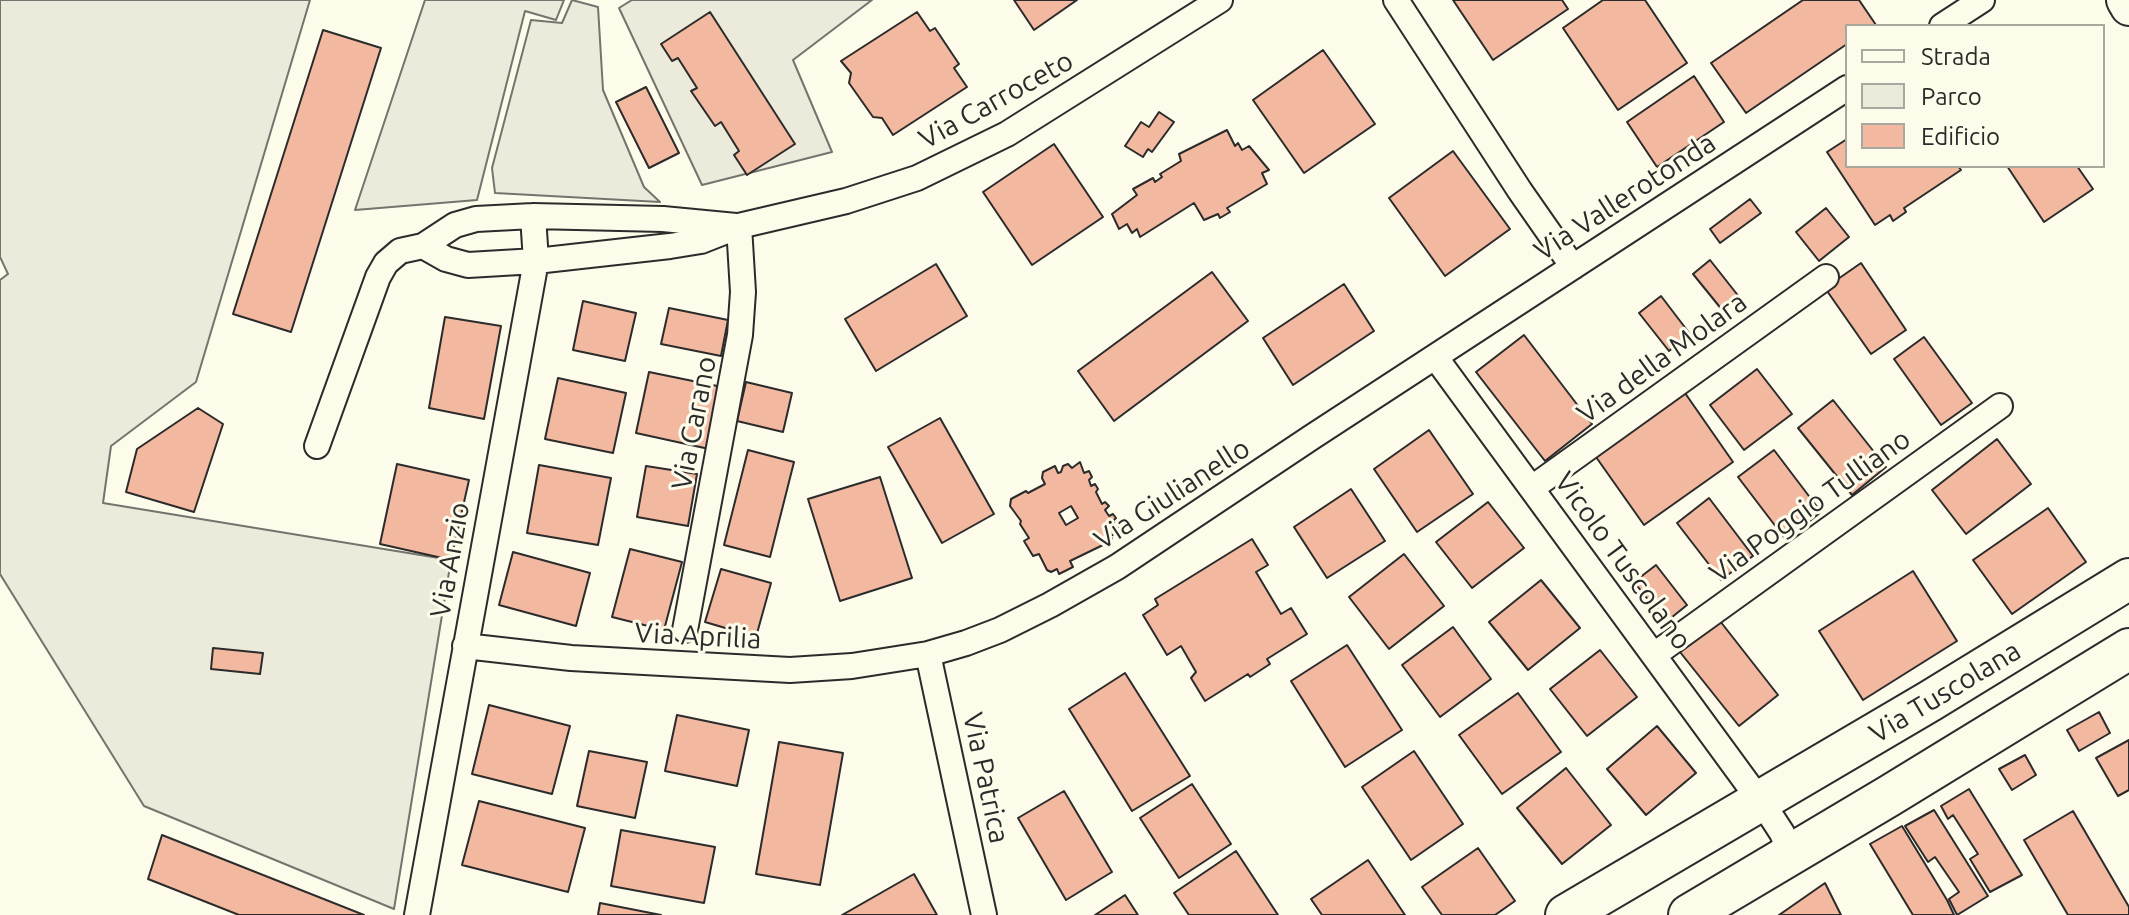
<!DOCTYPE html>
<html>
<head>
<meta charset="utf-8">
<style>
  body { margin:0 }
  #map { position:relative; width:2129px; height:915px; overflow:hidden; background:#fdfbea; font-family:Ubuntu,sans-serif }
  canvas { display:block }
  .legend { position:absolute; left:1845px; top:24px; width:260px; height:144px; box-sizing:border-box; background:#fdfbea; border:2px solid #a9a89e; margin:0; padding:10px 14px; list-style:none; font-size:24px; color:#2b2b2b }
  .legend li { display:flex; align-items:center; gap:16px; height:40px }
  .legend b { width:40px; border:2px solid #a9a89e }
</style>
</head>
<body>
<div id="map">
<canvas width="2129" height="915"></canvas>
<ul class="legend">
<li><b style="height:10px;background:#fdfbea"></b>Strada</li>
<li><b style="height:22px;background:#ecebdb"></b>Parco</li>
<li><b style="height:22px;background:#f2b8a0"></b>Edificio</li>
</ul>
</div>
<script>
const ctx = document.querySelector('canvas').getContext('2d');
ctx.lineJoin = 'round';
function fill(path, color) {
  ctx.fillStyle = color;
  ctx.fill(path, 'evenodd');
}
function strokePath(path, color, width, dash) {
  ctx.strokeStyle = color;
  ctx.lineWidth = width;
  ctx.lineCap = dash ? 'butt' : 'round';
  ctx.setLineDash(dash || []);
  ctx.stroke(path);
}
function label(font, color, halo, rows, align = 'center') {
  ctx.font = font + ' Ubuntu,sans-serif';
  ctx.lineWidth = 6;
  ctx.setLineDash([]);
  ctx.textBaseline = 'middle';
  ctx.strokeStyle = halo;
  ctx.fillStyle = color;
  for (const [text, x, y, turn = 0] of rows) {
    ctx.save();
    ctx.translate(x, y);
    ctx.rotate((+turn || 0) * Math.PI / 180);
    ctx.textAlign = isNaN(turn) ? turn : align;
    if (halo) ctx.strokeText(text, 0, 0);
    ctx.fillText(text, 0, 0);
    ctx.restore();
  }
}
const green = new Path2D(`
  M0,0h310l-114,382 -85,64 -8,57 348,57 -57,349 -250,-103 -144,-232v-294l8,-6 -8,-17z
  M425,0h139l-8,20 -31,-9 -48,189 -122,10z
  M632,0h240l-79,60 39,92 -130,33 -83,-177z`);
const parking = new Path2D(`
  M572,0l26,7 5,83 41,97 16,15 -165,-9 -3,-25 39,-148 31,3z`);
const building = new Path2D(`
  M1014,0h63l-43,30z
  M1453,0h109l6,9 -75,51z
  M1603,0h42l42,63 -69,47 -55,-82z
  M1803,0h56l17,25 -29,1v18l-101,69 -35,-50z
  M710,12l85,132 -48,31 -13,-20 5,-4 -18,-29 -6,4 -24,-35 6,-3 -19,-30 -6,3 -11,-17z
  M917,12l13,19 5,-3 24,36 -5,4 13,19 -74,48 -11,-17 -9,-1 -24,-34 2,-10 -10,-12z
  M323,30l58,18 -90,284 -58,-18z
  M1323,50l52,74 -71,49 -51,-73z
  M1694,76l30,46 -67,45 -30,-45z
  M646,87l33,66 -30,15 -33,-66z
  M1159,112l15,10 -22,30 -4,-3 -5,8 -18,-11 16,-24 8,5z
  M1227,130l8,16 3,-3 4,7 7,-4 20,24 -7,3 5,11 -40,24 3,4 -10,6 -2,-4 -14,6 -10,-17 -54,34 -3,-8 -5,4 -5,-9 -8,5 -7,-15 25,-19 -4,-6 20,-11 2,4 7,-5 -2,-3 21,-13 -2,-7z
  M1847,139v27h111l3,4 -57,38 2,4 -13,9 -3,-6 -15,10 -48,-73z
  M1054,144l49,73 -71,48 -49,-73z
  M1453,151l57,78 -65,47 -56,-78z
  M2007,166h70l16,23 -49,33z
  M1750,199l11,14 -41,30 -10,-14z
  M1826,208l23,29 -30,24 -23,-29z
  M1710,260l30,38 -17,13 -30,-37z
  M1861,263l45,67 -35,24 -46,-66z
  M936,264l31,52 -91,55 -31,-52z
  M1212,272l36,49 -134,100 -36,-50z
  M1344,284l30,47 -81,54 -30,-47z
  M1661,296l29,38 -21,17 -30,-38z
  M583,301l53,12 -11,48 -52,-11z
  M669,308l59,12 -7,36 -60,-12z
  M445,317l56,9 -17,93 -55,-11z
  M1524,335l68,89 -47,37 -69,-89z
  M1924,337l48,66 -31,22 -47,-66z
  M1757,369l35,45 -48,36 -34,-45z
  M649,372l73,15 -13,62 -73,-16z
  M558,378l68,15 -13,60 -68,-14z
  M746,382l46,11 -9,39 -46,-11z
  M1685,393l48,69 -89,63 -48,-68z
  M1833,400l53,67 -34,28 -54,-67z
  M198,408l25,16 -29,88 -68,-20 11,-43z
  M940,418l54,96 -52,29 -54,-96z
  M1429,430l44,64 -56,38 -43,-63z
  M1997,439l34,45 -65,50 -34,-44z
  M748,450l46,12 -24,95 -46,-12z
  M1774,450l47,62 -35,28 -48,-63z
  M1080,462l4,11 5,-2 3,6 -3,3 2,6 4,-2 3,5 -2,3 6,12 3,-2 4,4 -4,4 4,6 4,-2 3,4 -3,3 4,6 3,1 -1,3 -8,5 1,3 -4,3 -3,-2 -4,3 2,2 -33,16 3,6 -14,7 -2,-5 -6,3 -4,-2 -8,-16 -6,2 -9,-15 5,-3 -9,-14 1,-3 -11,-15 1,-7 15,-8 2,2 17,-9 -3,-6 1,-6 12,-6 3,7 3,-1 2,-6 5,-2 4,4zM1071,506l7,12 -12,7 -7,-12z
  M397,464l72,16 -18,80 -71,-16z
  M539,465l72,13 -13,67 -71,-12z
  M646,466l51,8 -9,52 -51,-9z
  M880,477l32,101 -72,23 -32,-102z
  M1351,489l34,52 -58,37 -33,-51z
  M1709,498l44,58 -32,24 -44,-57z
  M1488,502l36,46 -52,40 -36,-46z
  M2048,508l38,54 -74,52 -39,-54z
  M1252,539l16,26 -12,7 25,42 10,-6 16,26 -40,25 3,5 -20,13 -2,-3 -43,27 -14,-23 5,-6 -15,-26 -14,9 -24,-40 15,-10 -3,-6z
  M630,549l52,13 -18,68 -52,-13z
  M513,552l77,21 -14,53 -77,-21z
  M1404,554l40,52 -55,43 -40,-52z
  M1656,565l31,40 -21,17 -32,-40z
  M721,569l50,14 -15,54 -51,-15z
  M1913,571l44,70 -94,59 -44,-69z
  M1541,580l39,48 -52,42 -39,-48z
  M1720,621l58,74 -39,31 -59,-74z
  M1453,627l38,52 -51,38 -38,-52z
  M1347,645l55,85 -57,37 -54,-86z
  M213,648l50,5 -3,21 -49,-5z
  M1600,650l37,47 -50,39 -37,-47z
  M1125,673l65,103 -58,35 -63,-102z
  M1518,693l43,59 -59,42 -43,-59z
  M489,705l81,21 -18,68 -80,-20z
  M2099,712l11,21 -31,18 -12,-21z
  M677,715l72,15 -12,56 -72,-15z
  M1657,726l39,47 -50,42 -39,-46z
  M2129,740v50l-11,6 -22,-38z
  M779,742l64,11 -23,132 -64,-11z
  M589,751l58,11 -12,56 -58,-12z
  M1414,751l49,73 -52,36 -49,-73z
  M2025,755l11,20 -24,15 -13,-21z
  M1566,768l45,57 -49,39 -45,-56z
  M1192,784l39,60 -52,34 -39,-60z
  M1969,789l53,86 -32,17 -20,-33 8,-5 -25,-39 -5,4 -7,-13z
  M1064,791l48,81 -46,28 -48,-82z
  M479,801l106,27 -17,64 -106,-27z
  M1934,810l54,86 -31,19 -8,-16 10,-7 -24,-35 -7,5 -23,-36z
  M2073,811l56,96v8h-61l-44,-75z
  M1902,826l45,74 7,15h-41l-43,-71z
  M621,830l94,17 -11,56 -93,-17z
  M162,835l202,80h-125l-91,-36z
  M1478,848l37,53 -20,14h-53l-20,-28z
  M1236,851l42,64h-89l-15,-22z
  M1368,860l37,55h-83l-11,-16z
  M914,874l23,41h-95z
  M1825,883l16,32h-62z
  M1125,895l13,20h-43z
  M600,903l61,12h-63z`);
const street = new Path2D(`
  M1396,0l124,191 53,76
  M1942,26l40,-26
  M423,246l23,13 22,6 68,-4 134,-15 31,-5 38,-15 107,-25 71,-23 90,-44 213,-134
  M1436,358l333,455 13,20 9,22
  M317,446l61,-169 8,-14 14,-12 23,-5 32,-21 21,-6 57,-3 130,3 73,7
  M1532,488l294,-211
  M685,630l55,-295 3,-43 -4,-66
  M465,646l106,12 219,12 62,-4 76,-12 38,-11 34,-13 50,-25 67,-38 195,-130 535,-349
  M928,654l56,261
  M1654,655l346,-249
  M417,915l119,-654 -3,-45`);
const secondary = new Path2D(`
  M2125,0l4,7`);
const primary = new Path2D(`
  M1566,915l364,-214 199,-122
  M1689,915l200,-119 240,-147`);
const streetNames = [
  ["Via Carroceto",996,100,-29],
  ["Via Vallerotonda",1625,197,-33],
  ["Via della Molara",1662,358,-36],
  ["Via Carano",694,423,-79],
  ["Via Giulianello",1172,494,-33],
  ["Via Poggio Tulliano",1810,506,-36],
  ["Via Anzio",450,560,-80],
  ["Vicolo Tuscolano",1623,561,54],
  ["Via Aprilia",698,636,3],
  ["Via Tuscolana",1945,692,-31],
  ["Via Patrica",986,778,78]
];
fill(green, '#ecebdb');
strokePath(green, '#74746e', 2);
fill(parking, '#eceadb');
strokePath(parking, '#74746e', 2);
fill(building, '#f2b8a0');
strokePath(building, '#2b2b2b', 2);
strokePath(street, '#2b2b2b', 28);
strokePath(secondary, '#2b2b2b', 40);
strokePath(primary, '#2b2b2b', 44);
strokePath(street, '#fdfbea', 24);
strokePath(secondary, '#fdfbea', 36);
strokePath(primary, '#fdfbea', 40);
label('28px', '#2b2b2b', '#fdfbea', streetNames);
</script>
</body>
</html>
